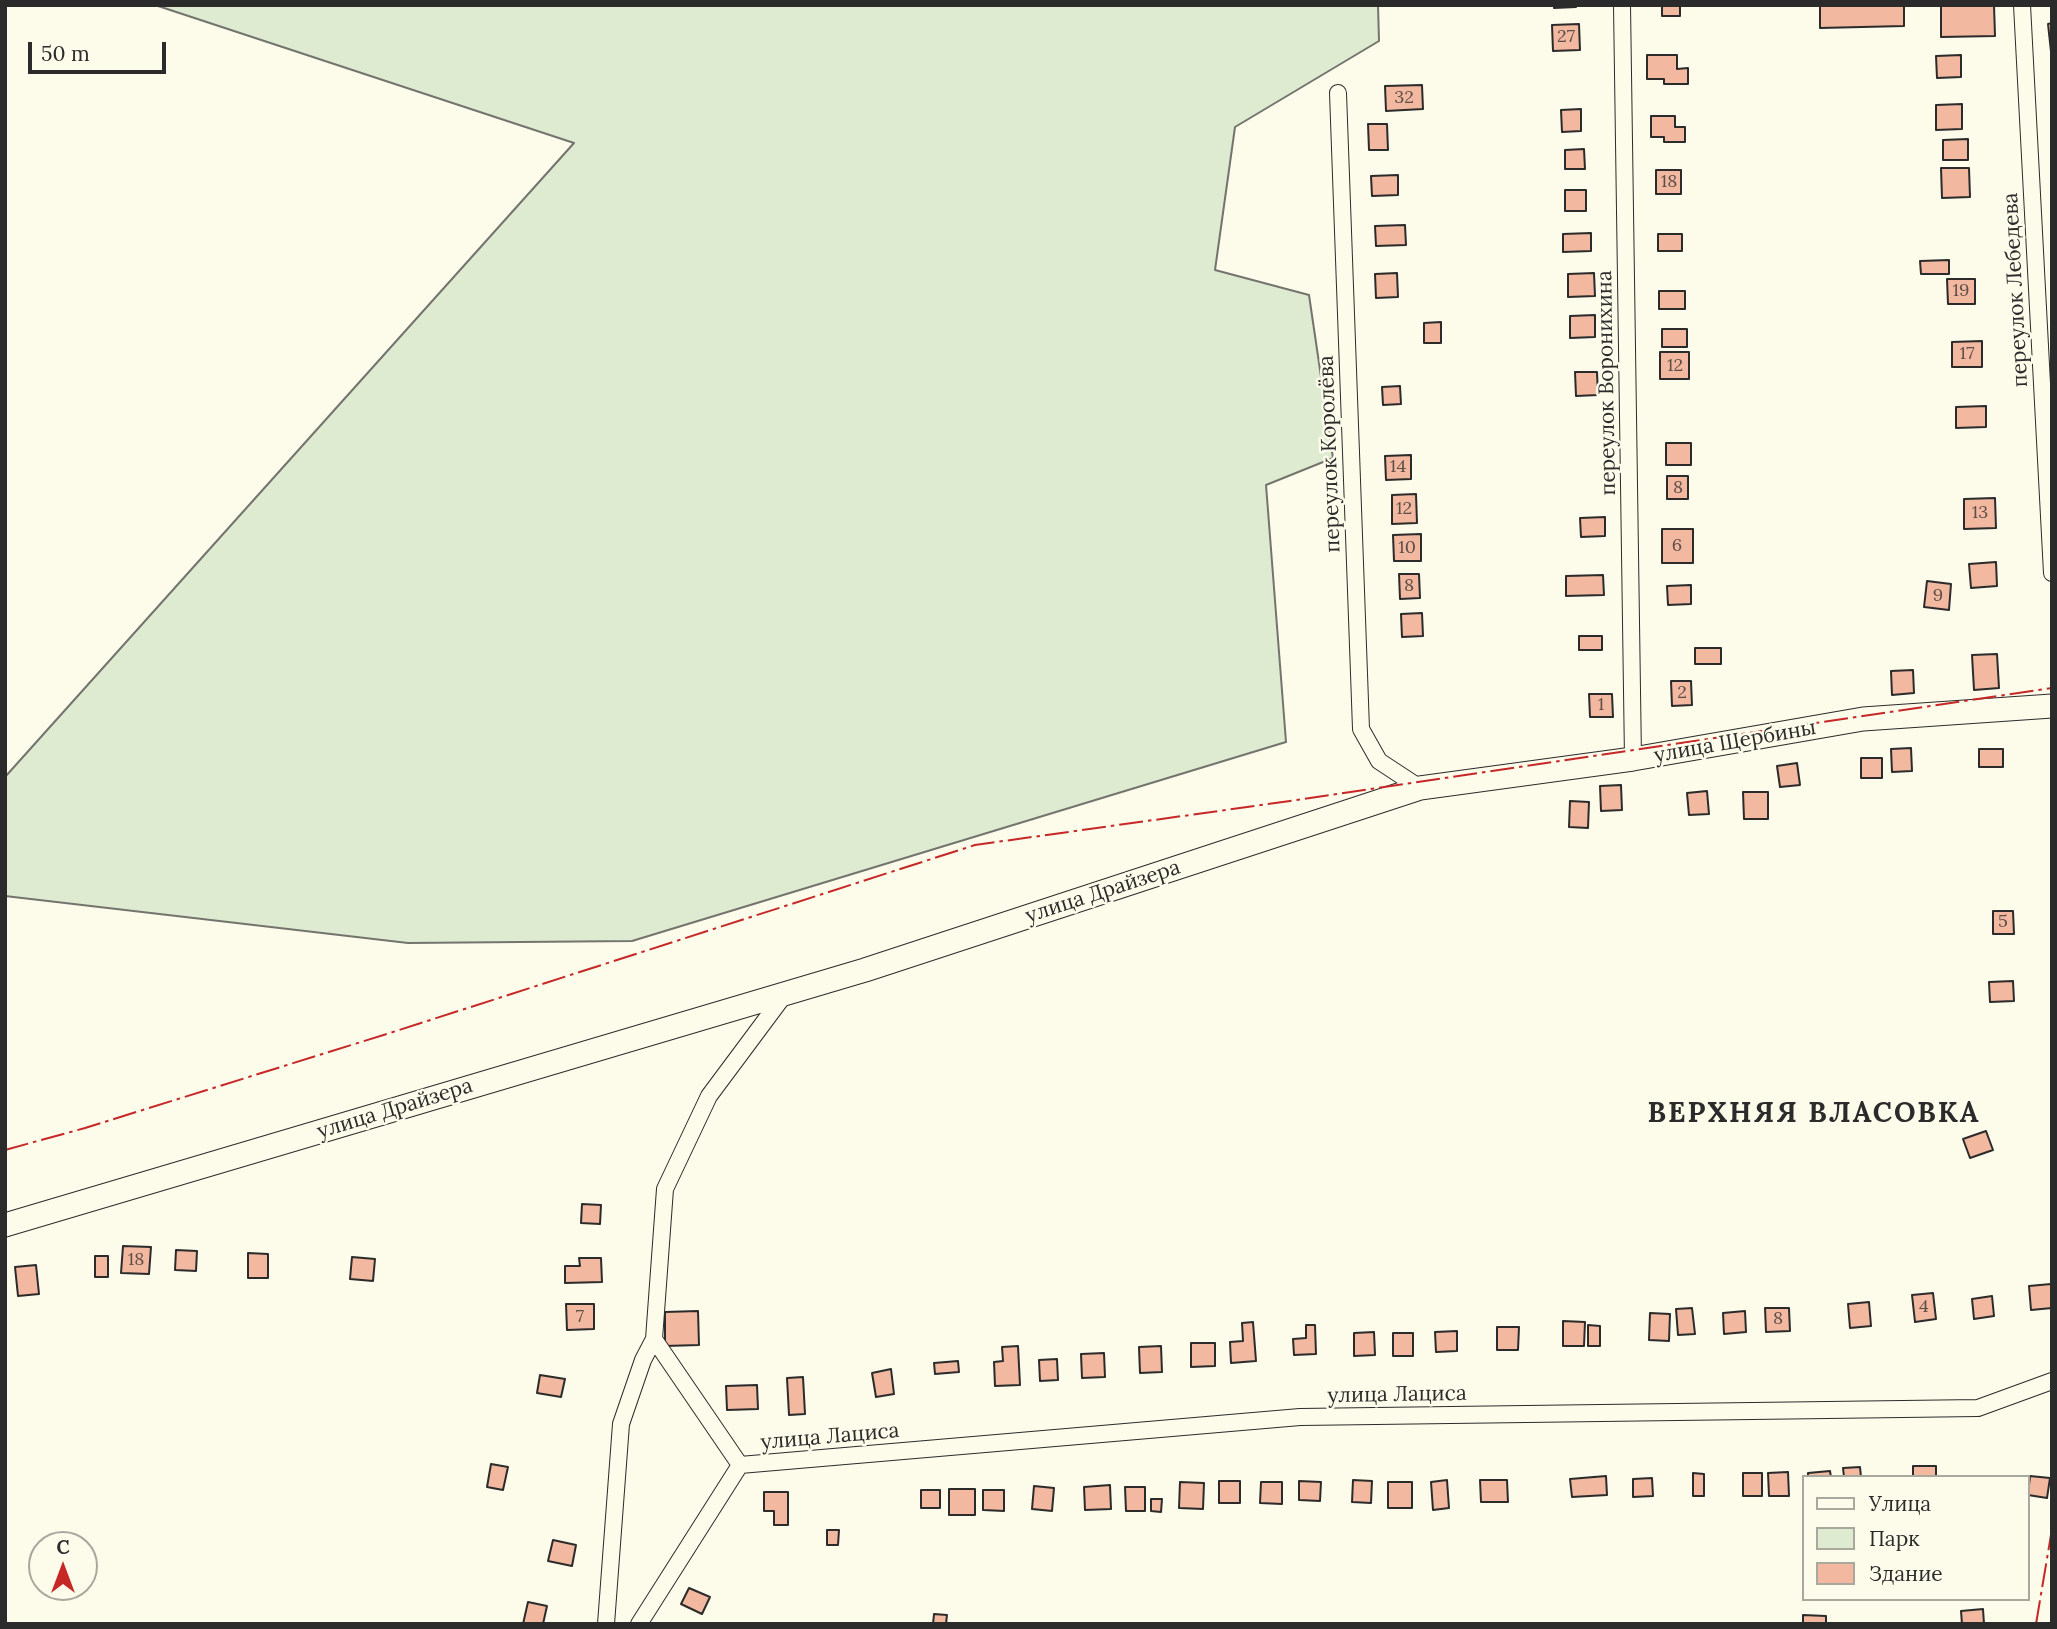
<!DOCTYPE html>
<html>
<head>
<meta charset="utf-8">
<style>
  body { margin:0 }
  #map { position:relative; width:2057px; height:1629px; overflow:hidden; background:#fdfbea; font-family:Lora,serif }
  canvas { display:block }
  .frame { position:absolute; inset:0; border:7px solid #2b2b2b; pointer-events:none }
  .legend { position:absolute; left:1802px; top:1475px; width:228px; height:126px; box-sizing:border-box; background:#fdfbea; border:2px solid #a9a89e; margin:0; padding:9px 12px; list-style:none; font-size:21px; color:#2b2b2b }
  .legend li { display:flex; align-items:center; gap:14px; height:35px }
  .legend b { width:35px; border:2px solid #a9a89e }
  .north { position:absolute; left:28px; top:1531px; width:70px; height:70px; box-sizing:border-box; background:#fdfbea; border:2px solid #a9a89e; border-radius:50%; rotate:0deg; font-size:19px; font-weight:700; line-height:28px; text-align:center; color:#2b2b2b }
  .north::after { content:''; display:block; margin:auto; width:24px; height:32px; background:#c62828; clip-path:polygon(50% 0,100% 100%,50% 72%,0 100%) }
  .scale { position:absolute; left:28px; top:42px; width:138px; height:32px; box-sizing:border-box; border:4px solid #2b2b2b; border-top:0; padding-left:9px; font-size:21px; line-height:24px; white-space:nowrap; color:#2b2b2b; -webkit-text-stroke:5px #fdfbea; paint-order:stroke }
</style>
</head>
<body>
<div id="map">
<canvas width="2057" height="1629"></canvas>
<div class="frame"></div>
<ul class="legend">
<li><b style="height:9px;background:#fdfbea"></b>Улица</li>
<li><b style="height:19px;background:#deebd1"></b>Парк</li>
<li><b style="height:19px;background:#f2b8a0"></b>Здание</li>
</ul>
<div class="north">С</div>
<div class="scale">50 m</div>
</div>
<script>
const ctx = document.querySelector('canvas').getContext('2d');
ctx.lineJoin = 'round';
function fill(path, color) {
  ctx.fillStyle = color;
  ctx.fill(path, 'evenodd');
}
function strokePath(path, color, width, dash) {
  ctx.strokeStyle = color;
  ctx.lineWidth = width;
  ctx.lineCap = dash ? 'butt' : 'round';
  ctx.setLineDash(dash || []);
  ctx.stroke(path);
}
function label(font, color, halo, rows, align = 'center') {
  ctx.font = font + ' Lora,serif';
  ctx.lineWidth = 5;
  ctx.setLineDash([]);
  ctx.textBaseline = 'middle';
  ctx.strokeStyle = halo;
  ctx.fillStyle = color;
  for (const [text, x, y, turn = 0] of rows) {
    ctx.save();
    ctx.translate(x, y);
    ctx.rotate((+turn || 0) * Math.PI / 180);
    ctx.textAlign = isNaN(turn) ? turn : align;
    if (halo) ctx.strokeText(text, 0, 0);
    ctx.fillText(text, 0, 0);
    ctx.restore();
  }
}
const green = new Path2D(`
  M155,5h1223l1,36 -144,86 -20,143 94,25 24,163 -67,27 20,257 -654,199 -224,2 -403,-47v-119l569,-634z`);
const building = new Path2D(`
  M1554,5h22v2l-22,1z
  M1662,5h18v11h-18z
  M1820,5h84v21l-84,2z
  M1941,5h53l1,31 -54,1z
  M2052,23v38l-4,-37z
  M1579,24l1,26 -27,1 -1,-26z
  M1647,55h30v14l11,-1v16h-24v-5h-17z
  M1961,55v22l-24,1 -1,-22z
  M1422,85l1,24 -37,2 -1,-25z
  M1962,104v25l-26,1v-25z
  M1581,109v22l-19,1 -1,-22z
  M1651,116h24v11h10v15h-21v-5h-13z
  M1368,124h19l1,26h-19z
  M1968,139v21h-25v-20z
  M1584,149l1,20h-20v-19z
  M1941,168h28l1,29 -28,1z
  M1656,170h25v24h-25z
  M1398,175v20l-26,1 -1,-20z
  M1565,190h21v21h-21z
  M1405,225l1,20 -30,1 -1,-20z
  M1591,233v18l-28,1v-18z
  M1658,234h24v17h-24z
  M1949,260v14h-28l-1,-13z
  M1397,273l1,24 -22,1 -1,-24z
  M1594,273l1,23 -27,1v-23z
  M1947,279h28v25h-27z
  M1659,291h26v18h-26z
  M1595,315v22l-25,1v-22z
  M1441,322v21h-17v-20z
  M1662,329h25v18h-25z
  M1982,341v26h-30v-25z
  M1660,352h29v27h-29z
  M1575,372h22l1,23 -22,1z
  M1400,386l1,18 -18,1 -1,-18z
  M1986,406v21l-30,1v-21z
  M1666,443h25v22h-25z
  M1411,455v24l-25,1 -1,-24z
  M1667,476h21v23h-21z
  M1416,494l1,29 -25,1v-29z
  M1995,498l1,30 -32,1v-30z
  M1605,517v19l-24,1 -1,-19z
  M1662,529h31v34h-31z
  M1421,534v27h-27l-1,-26z
  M1996,562l1,24 -26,2 -2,-24z
  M1399,574h20l1,24 -20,1z
  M1603,575l1,20 -38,1v-20z
  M1927,581l24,3 -2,26 -25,-3z
  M1691,585v19l-23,1 -1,-19z
  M1422,613l1,23 -21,1 -1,-23z
  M1579,636h23v14h-23z
  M1695,648h26v16h-26z
  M1997,654l2,34 -25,2 -2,-35z
  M1913,670l1,23 -22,2 -1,-24z
  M1671,681h20l1,24 -20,1z
  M1589,694h23l1,23h-23z
  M1911,748l1,23 -20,1 -1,-23z
  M1979,749h24v18h-24z
  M1861,758h21v20h-21z
  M1797,763l3,22 -20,2 -3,-21z
  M1621,785l1,25 -21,1 -1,-25z
  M1707,791l2,23 -20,1 -2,-22z
  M1743,792h25v27h-24z
  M1570,801l19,1 -1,26 -19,-1z
  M1993,911h20l1,23h-21z
  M2013,981l1,20 -24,1 -1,-20z
  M1986,1131l7,19 -23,8 -7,-19z
  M582,1204l19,1 -1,19 -19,-1z
  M123,1246l28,1 -2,27 -28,-1z
  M176,1250l21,1 -1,20 -21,-1z
  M248,1253l20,1v24h-20z
  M95,1256h13v21h-13z
  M352,1257l23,2 -2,22 -23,-2z
  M579,1258h22l1,24 -37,1v-17h15z
  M36,1265l3,29 -21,2 -3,-29z
  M2051,1284l1,24 -21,2 -2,-24z
  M1933,1293l3,26 -21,3 -3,-27z
  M1992,1296l2,20 -20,3 -2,-20z
  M1869,1302l2,24 -21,2 -2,-24z
  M566,1304h28v25l-27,1z
  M1692,1308l3,26 -17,1 -2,-26z
  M1765,1308h24l1,23 -24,1z
  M698,1311l1,34 -34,1v-34z
  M1745,1311l1,21 -22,2 -1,-21z
  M1650,1313l20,1 -1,27 -20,-1z
  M1563,1321l22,1 -1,24h-21z
  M1253,1322l3,39 -25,2 -1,-21 13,-1 -1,-18z
  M1306,1325h9l1,29 -22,1 -1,-16 13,-1z
  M1588,1325l12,1v20h-12z
  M1497,1327h22l-1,23h-21z
  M1457,1331v20l-21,1 -1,-20z
  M1374,1332l1,23 -21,1v-23z
  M1393,1333h20v23h-20z
  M1191,1343h24v23l-24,1z
  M1018,1346l2,39 -25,1 -1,-24 9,-1 -1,-14z
  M1161,1346l1,26 -22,1 -1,-26z
  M1104,1353l1,24 -23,1 -1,-24z
  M1057,1359l1,21 -18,1 -1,-21z
  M958,1361l1,11 -24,2 -1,-11z
  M891,1369l3,25 -18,3 -4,-24z
  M540,1375l25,4 -4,18 -24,-4z
  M803,1377l2,37 -16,1 -2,-37z
  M757,1385l1,24 -31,1 -1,-24z
  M491,1464l17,3 -5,23 -16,-3z
  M1913,1466h23v11h-23z
  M1860,1467l1,10h-17l-1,-9z
  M1830,1471l1,6h-23v-4z
  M1788,1472l1,24h-20l-1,-23z
  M1693,1473l11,1v22h-11z
  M1743,1473h19v23h-19z
  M1606,1476l1,19 -35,2 -2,-18z
  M2030,1476l20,2 -3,20 -19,-3z
  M1652,1478l1,18 -20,1v-18z
  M1353,1480l19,1 -1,22 -19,-1z
  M1447,1480l2,28 -16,2 -2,-28z
  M1480,1480h27l1,22h-27z
  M1219,1481h21v22h-21z
  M1299,1481l22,1 -1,19 -21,-1z
  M1180,1482l24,1 -1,26 -24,-1z
  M1261,1482h21v22l-22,-1z
  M1388,1482h24v26h-24z
  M1110,1485l1,24 -26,1 -1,-23z
  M1034,1486l20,2 -2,23 -20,-2z
  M1125,1487h20v24h-19z
  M949,1489h26v26h-26z
  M921,1490h19v18h-19z
  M983,1490h21v21l-21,-1z
  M764,1492h24v33h-14v-14h-10z
  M1151,1499h11l-1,13 -10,-1z
  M827,1530h12l-1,15h-11z
  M553,1540l23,5 -4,21 -24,-5z
  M689,1588l21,9 -8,17 -21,-10z
  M528,1602l19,4 -4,18h-20z
  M1983,1609l1,15h-22l-1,-13z
  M934,1614l13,1 -1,9h-13z
  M1803,1615l23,1v8h-23z`);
const street = new Path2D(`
  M1622,5l11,754
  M2022,5l30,568
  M1338,93l23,636 18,32 41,27
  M740,1465l560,-48 678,-9 74,-27
  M606,1624l15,-200 22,-64 11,-21
  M639,1624l101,-159 -86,-126 11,-150 44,-93 76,-102`);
const secondary = new Path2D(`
  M5,1225l860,-255 555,-182 213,-29 230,-40 189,-13`);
const power = new Path2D(`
  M5,1150l80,-22 308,-96 582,-187 315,-44 762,-113
  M2036,1624l16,-95`);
const numberNames = [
  ["27",1566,37],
  ["32",1404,98],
  ["18",1669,182],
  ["19",1961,291],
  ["17",1967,354],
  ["12",1675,366],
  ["14",1398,467],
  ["8",1678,488],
  ["12",1404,509],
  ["13",1980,513],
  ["6",1677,546],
  ["10",1407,548],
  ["8",1409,586],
  ["9",1938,596],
  ["2",1682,693],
  ["1",1601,705],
  ["5",2003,922],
  ["18",136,1260],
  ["4",1924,1307],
  ["7",580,1317],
  ["8",1778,1319]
];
const streetNames = [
  ["переулок Лебедева",2016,290,-93],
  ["переулок Воронихина",1607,383,-91],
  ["переулок Королёва",1330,454,-92],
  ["улица Щербины",1735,742,-10],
  ["улица Драйзера",1103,892,-18],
  ["улица Драйзера",395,1109,-17],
  ["улица Лациса",1397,1395,-1],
  ["улица Лациса",830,1437,-5]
];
const districtNames = [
  ["ВЕРХНЯЯ ВЛАСОВКА",1814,1114]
];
fill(green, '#deebd1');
strokePath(green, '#74746e', 2);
fill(building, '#f2b8a0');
strokePath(building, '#2b2b2b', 2);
strokePath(street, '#2b2b2b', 18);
strokePath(secondary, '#2b2b2b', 25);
strokePath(street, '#fdfbea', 16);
strokePath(secondary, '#fdfbea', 23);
strokePath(power, '#c62828', 2, [24, 5, 3.5, 5]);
label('18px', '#5d4e48', null, numberNames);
label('21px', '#2b2b2b', '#fdfbea', streetNames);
ctx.letterSpacing = '2px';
label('bold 28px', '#2b2b2b', '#fdfbea', districtNames);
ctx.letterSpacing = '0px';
</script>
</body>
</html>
